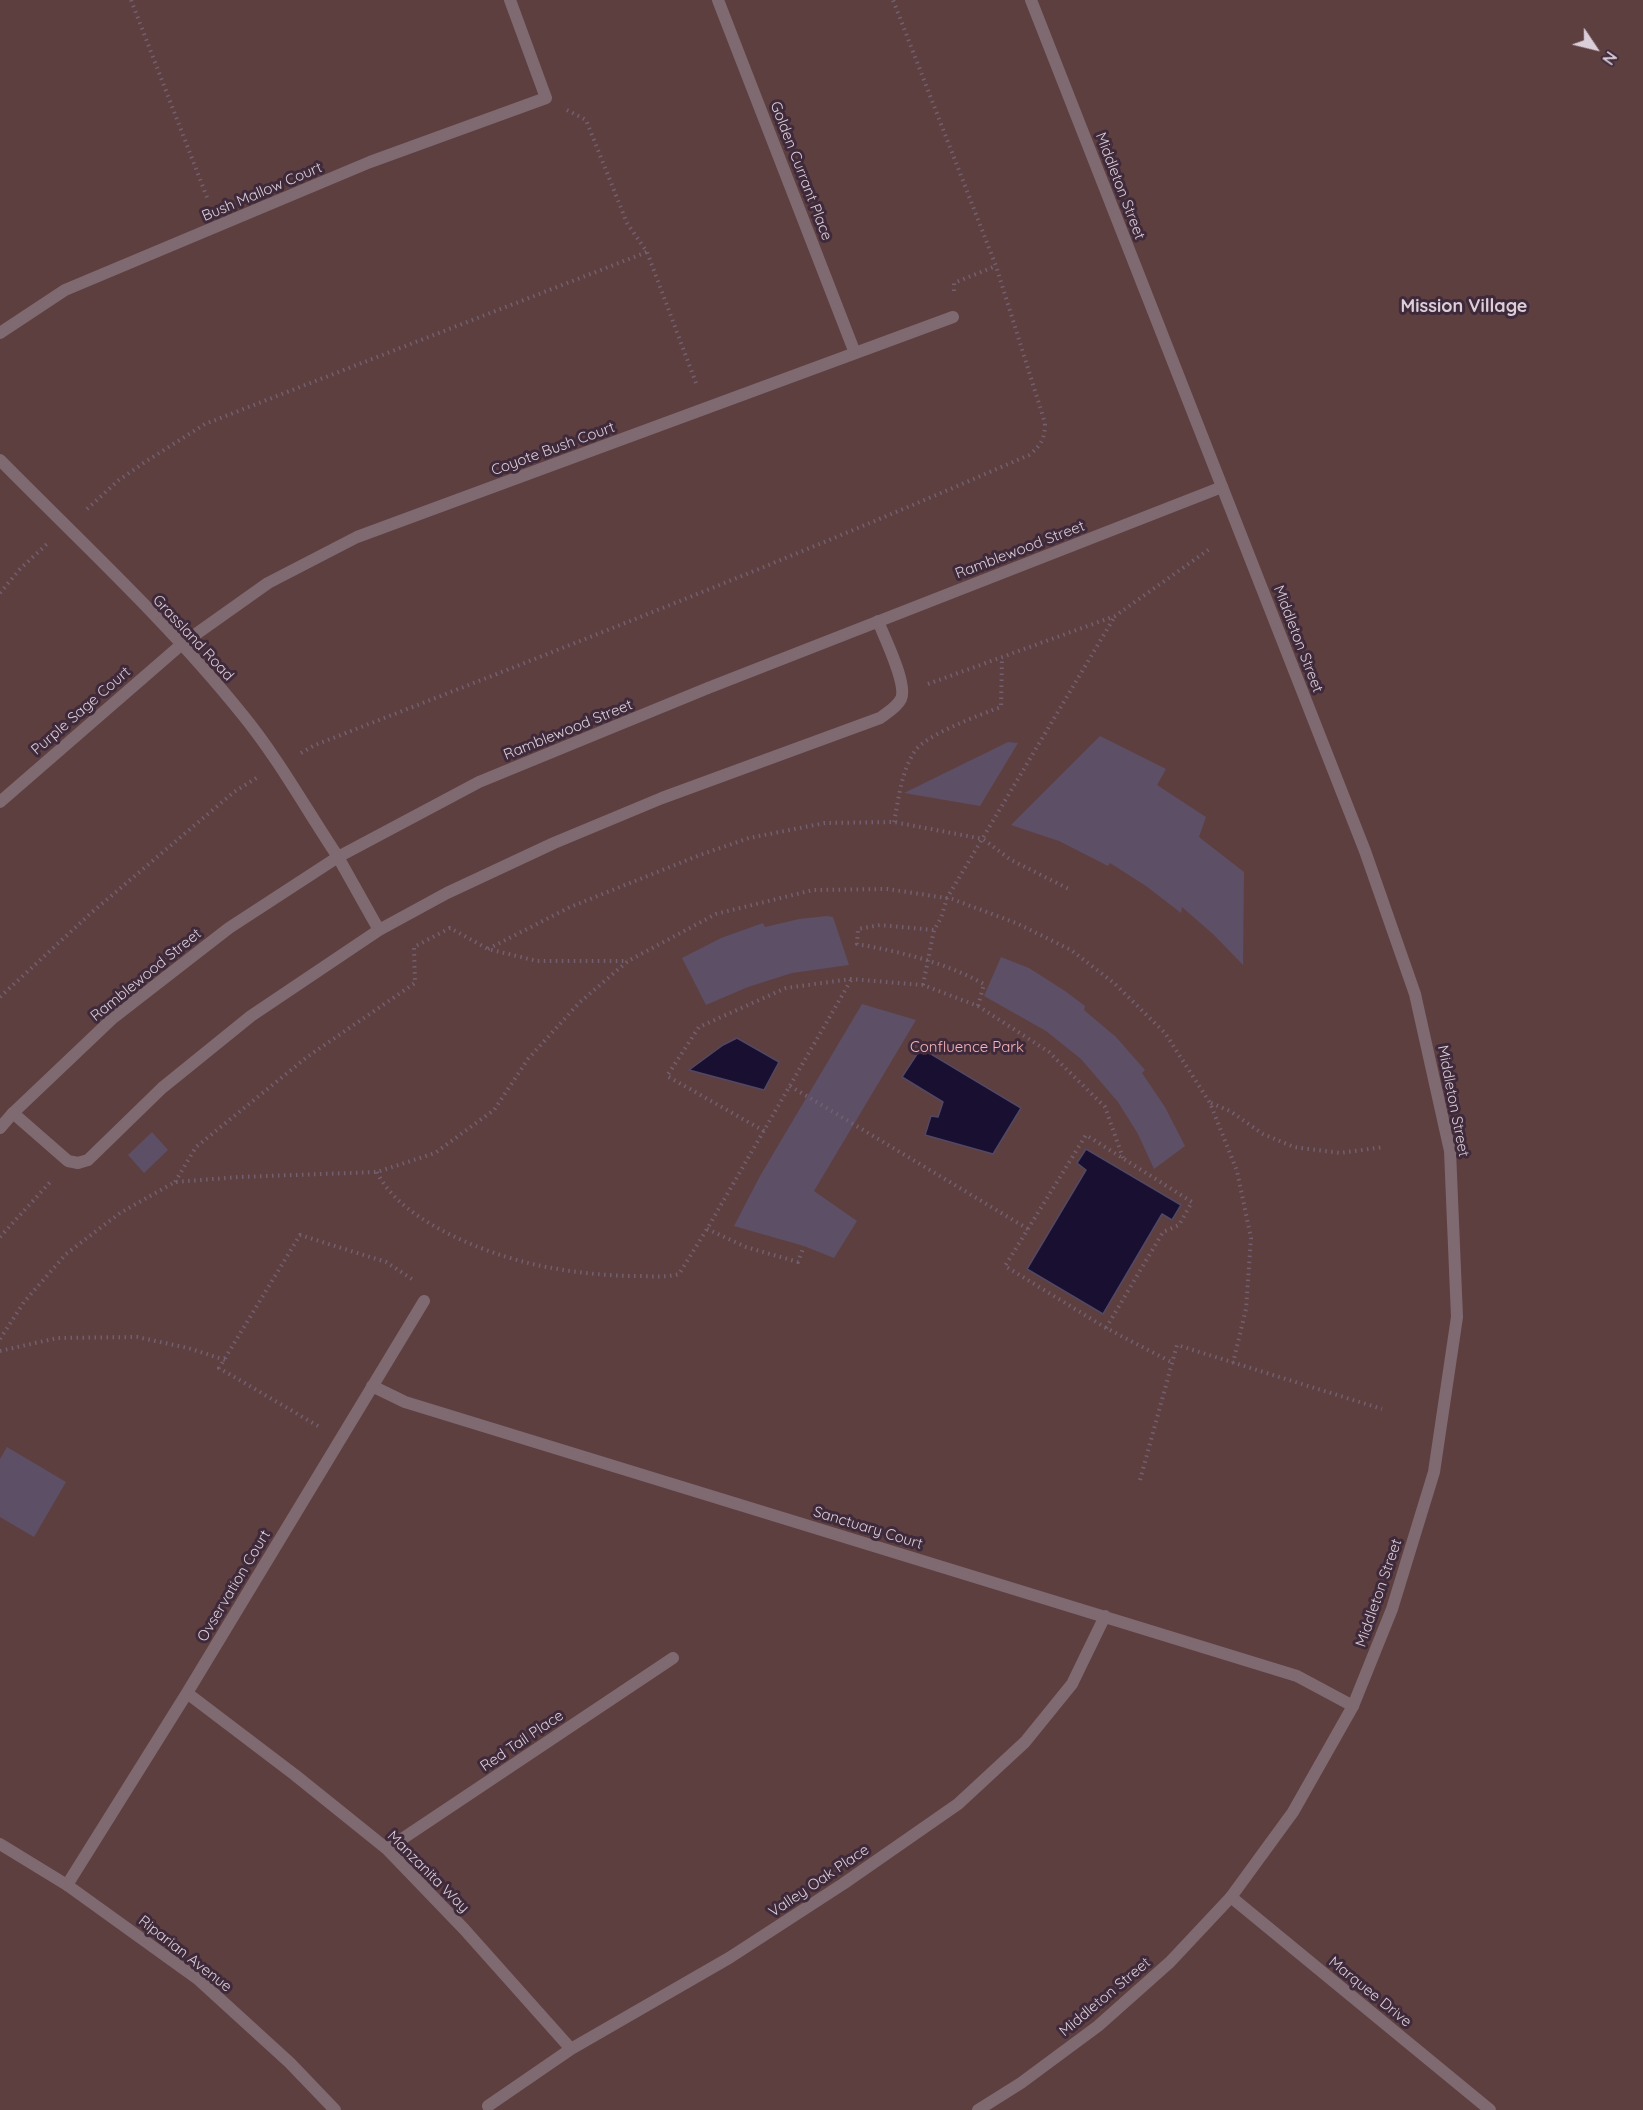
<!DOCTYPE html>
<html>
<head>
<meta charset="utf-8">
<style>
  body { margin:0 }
  #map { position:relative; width:1643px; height:2110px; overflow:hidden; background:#3f2a3b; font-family:Quicksand,sans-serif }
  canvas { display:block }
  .north { position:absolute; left:1565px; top:18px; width:60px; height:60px; -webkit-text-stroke:4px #3f2a3b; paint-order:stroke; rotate:125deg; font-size:16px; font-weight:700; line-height:24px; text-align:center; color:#dbced8 }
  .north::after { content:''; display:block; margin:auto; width:21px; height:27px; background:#dbced8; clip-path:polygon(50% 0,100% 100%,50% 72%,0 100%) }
</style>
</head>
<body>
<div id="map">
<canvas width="1643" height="2110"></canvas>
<div class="north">N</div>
</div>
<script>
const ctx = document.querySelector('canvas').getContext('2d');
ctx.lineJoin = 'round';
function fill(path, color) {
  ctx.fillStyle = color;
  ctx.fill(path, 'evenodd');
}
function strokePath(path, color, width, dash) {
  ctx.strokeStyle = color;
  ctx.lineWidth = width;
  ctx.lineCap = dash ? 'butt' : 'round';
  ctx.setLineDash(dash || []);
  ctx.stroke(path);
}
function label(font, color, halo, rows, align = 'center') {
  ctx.font = font + ' Quicksand,sans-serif';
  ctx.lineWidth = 6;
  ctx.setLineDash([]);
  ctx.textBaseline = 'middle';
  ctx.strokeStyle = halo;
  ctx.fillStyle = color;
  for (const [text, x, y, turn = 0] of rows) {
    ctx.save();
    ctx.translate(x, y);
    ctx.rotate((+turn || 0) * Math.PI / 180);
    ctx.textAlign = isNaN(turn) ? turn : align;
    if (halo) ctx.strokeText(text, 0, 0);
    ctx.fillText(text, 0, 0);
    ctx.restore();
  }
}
const green = new Path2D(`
  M0,0h1643v2110h-1643z`);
const water = new Path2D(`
  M737,1038l42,24 -15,28 -75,-20 34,-25z
  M921,1048l100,60 -28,46 -68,-19 6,-19 7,1 5,-15 -41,-25z
  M1086,1149l95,56 -9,15 -10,-6 -59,100 -76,-45 59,-99 -9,-7z`);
const building = new Path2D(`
  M1100,736l66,33 -9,16 49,32 -7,20 45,35 -1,93 -29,-30 -32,-28 -1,6 -35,-27 -36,-23 -2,3 -49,-25 -48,-16z
  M1008,742l10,1 -38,63 -76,-13z
  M827,916l6,1 16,48 -57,8 -44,14 -42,18 -24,-47 39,-20 42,-15 2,4 34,-8z
  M1001,957l28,11 36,23 20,15 -1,4 32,27 29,33 -3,3 23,34 20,39 -31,23 -16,-35 -20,-32 -37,-43 -35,-28 -62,-35z
  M862,1004l54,16 -102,171 43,30 -23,37 -30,-12 -70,-20 26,-50z
  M152,1132l16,18 -24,23 -16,-18z
  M7,1447l59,35 -32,55 -34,-20v-58z`);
const path = new Path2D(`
  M131,0l77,200
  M567,110l19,10 41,103 20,29 49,131
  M954,291v-8l42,-17
  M87,509l32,-29 26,-18 60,-38 442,-172
  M0,593l20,-24 28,-26
  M928,684l187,-68 96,-68
  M301,753l14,-8c239,-93 478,-187 714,-290 12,-9 16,-17 16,-32l-49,-157 -103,-266
  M894,822c5,-24 7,-50 21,-71 10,-16 67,-37 86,-44l1,-49
  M488,949l82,-42 130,-52 49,-17 76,-15 69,-1 89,17 28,21 60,30
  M923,985l11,-55
  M0,997l91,-84 143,-121 24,-15
  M978,1006l6,-22c-40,-22 -83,-32 -127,-40l1,-15 22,-4 54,5 7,-12 6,-20 168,-282
  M790,1086l238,143
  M1211,1103l19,8 33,23 31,13 46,6 44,-6
  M764,1131l-97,-55 32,-49 87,-39 65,-9 72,6 55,21 71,46 56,55 18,51
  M377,1172c24,52 121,87 175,96 28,5 57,8 86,8 14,0 27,2 41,-2l28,-45 144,-249
  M175,1182l21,-35 111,-90 108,-74 -1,-36 36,-19 38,21 49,12h91
  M707,1229l39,18 52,15 6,-16
  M0,1237l52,-57
  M1106,1328l57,-96 16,-7 13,-23 -106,-67 -81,131 101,62 67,35
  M0,1339l24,-37 42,-48 54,-41 55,-31 64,-5 138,-5 58,-19 59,-43 34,-51 51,-56 49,-42 88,-47 97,-24 75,-1 64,10 64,24 55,27 43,33 51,50 45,70 27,68 14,67 -5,71 -13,54
  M0,1351l57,-13 80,-1 51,11 37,12
  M318,1426l-99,-58 81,-133 86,27 26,17
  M1140,1480l37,-135 205,64`);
const service = new Path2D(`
  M718,0l137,353
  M0,333l65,-43 305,-128 176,-64 -36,-98
  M0,802l182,-158 86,-61 89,-46 596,-220
  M338,857l41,73
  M13,1113l55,48 10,2 10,-3 74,-72 89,-72 128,-86 68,-37 107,-50 108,-45 218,-80c7,-5 17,-11 21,-19 7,-15 -17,-62 -23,-78
  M372,1386l33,16 892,274 56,30
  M187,1693l108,82 92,74 77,80 107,120
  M387,1849l286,-191
  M67,1885l120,-192 237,-392
  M488,2106l83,-57 158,-91 114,-74 115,-80 67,-62 47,-58 33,-68`);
const minor = new Path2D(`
  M0,460c82,83 169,163 242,254 36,44 64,95 96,143
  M0,1128l13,-15 100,-95 116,-90 109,-71 141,-75 229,-94 514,-201
  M0,1844l67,41 132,95 91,83 45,47
  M1231,1897l259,213`);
const tertiary = new Path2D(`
  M978,2110l43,-27 77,-57 72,-64 61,-65 62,-85 60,-106 39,-97 42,-137 23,-155 -7,-166 -35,-157 -50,-143 -334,-851`);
const streetNames = [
  ["Golden Currant Place",801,171,69],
  ["Middleton Street",1120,186,69],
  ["Bush Mallow Court",262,192,-23],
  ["Coyote Bush Court",553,449,-20],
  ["Ramblewood Street",1020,550,-21],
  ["Grassland Road",193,638,47],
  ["Middleton Street",1298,639,69],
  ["Purple Sage Court",81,711,-41],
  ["Ramblewood Street",568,730,-22],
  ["Ramblewood Street",146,975,-39],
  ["Middleton Street",1453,1101,79],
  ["Sanctuary Court",868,1528,17],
  ["Ovservation Court",234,1586,-59],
  ["Middleton Street",1379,1593,-71],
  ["Red Tail Place",522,1741,-34],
  ["Manzanita Way",428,1872,45],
  ["Valley Oak Place",819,1881,-34],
  ["Riparian Avenue",185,1954,38],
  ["Marquee Drive",1370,1992,39],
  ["Middleton Street",1105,1997,-40]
];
const parkNames = [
  ["Confluence Park",967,1047]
];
const quarterNames = [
  ["Mission Village",1464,307]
];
fill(green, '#5e3f40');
fill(water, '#180f31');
strokePath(water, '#524863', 1.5);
fill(building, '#5d4f65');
strokePath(path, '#72606f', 4, [1.5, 4.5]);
strokePath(service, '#7f6a71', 12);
strokePath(minor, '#7f6a71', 12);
strokePath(tertiary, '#7f6a71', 12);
label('15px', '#dbced8', '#3f2a3b', streetNames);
label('15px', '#f9b7b9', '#3f2a3b', parkNames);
label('bold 18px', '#dbced8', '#3f2a3b', quarterNames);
</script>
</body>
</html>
